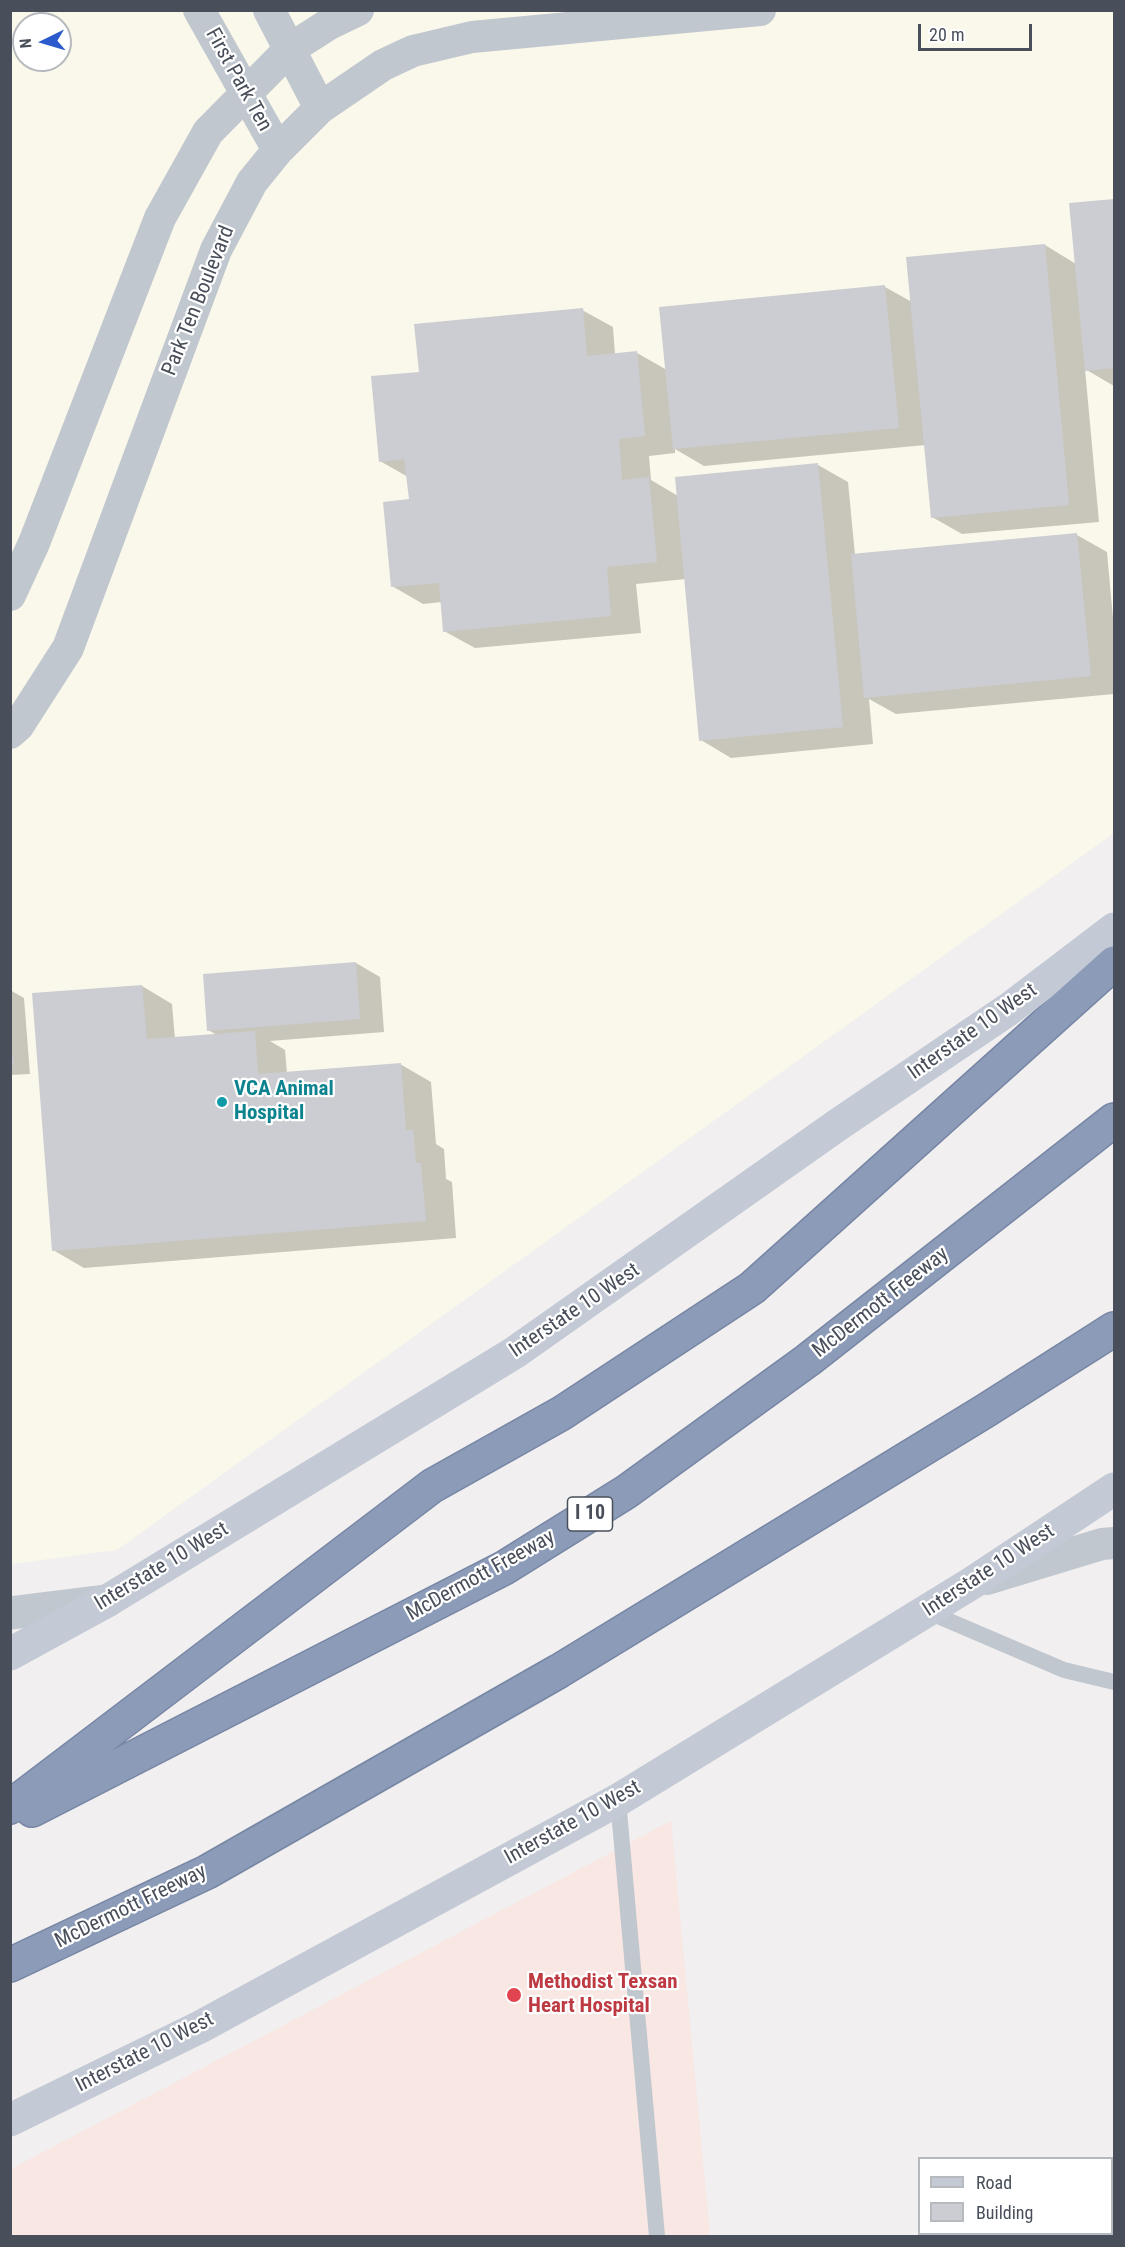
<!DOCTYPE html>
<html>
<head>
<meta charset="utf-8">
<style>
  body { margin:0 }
  #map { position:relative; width:1125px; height:2247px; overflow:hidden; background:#f1efef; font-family:"Roboto Condensed",sans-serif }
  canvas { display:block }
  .frame { position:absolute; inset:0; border:12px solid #494f5a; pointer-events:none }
  .legend { position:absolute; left:918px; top:2157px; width:195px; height:78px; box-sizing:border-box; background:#fff; border:2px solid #b6b9bd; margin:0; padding:8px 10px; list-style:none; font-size:18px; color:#494f5a }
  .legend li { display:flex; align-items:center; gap:12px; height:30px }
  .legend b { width:30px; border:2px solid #b6b9bd }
  .north { position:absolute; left:12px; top:12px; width:60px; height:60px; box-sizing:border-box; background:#fff; border:2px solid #b6b9bd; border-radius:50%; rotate:265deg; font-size:16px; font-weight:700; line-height:24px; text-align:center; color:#494f5a }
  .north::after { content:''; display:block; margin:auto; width:21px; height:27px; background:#2c5bce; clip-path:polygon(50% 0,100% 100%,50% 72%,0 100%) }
  .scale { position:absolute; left:918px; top:24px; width:114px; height:27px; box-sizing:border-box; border:3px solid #494f5a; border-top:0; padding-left:8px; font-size:18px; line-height:21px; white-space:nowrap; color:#494f5a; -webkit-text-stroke:4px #fff; paint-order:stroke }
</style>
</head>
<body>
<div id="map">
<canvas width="1125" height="2247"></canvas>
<div class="frame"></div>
<ul class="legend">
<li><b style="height:8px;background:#c3c9d5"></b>Road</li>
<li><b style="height:16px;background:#cccdd3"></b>Building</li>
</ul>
<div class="north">N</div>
<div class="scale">20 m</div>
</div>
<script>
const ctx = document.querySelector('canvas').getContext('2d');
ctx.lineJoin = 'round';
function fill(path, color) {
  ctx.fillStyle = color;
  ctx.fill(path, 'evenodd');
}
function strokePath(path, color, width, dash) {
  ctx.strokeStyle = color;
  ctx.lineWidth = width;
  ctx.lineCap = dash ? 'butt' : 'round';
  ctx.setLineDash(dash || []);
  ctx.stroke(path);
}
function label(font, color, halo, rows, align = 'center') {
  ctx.font = font + ' "Roboto Condensed",sans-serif';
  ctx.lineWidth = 4.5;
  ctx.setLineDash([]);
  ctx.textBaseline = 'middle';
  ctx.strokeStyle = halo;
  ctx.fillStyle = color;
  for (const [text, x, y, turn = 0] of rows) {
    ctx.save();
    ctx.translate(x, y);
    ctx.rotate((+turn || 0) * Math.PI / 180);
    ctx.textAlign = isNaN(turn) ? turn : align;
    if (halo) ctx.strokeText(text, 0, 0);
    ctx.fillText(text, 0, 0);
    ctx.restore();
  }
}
const commercial = new Path2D(`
  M10,11h1104v822l-997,717 -106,14zM24,24h36v36h-36z`);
const medical = new Path2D(`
  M671,1821l39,415h-699v-67z`);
const shadow = new Path2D(`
  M1114,200v186l-29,-17 14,153 -137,12 -30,-17 -7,-72 -221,21 -29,-17v4l-26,3 2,24 27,16 140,-31 30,17 7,73 222,-20 30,17 7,77v65l-218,20 -27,-15 4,45 -142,14 -30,-18 -15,-161 -50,5 5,49 -166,15 -31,-17 -2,-29 -19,2 -31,-18 18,-85 -2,-24 -28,-16 41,-88 161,-63 31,17 2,28 22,-2 30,17 218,-83 27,15 133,-57 31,19 -5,-59z
  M356,963l24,14 4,55 -114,9 15,9 2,23 113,-9 31,18 5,62 8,5 2,30 6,3 4,56 -372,30 -31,-18 89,-264 30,18 3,35 42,-4 -9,-5z
  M10,990l14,8 6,76 -20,1z`);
const building = new Path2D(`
  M1114,199v169l-29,3 -16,-168z
  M1045,244l24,261 -138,13 -25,-261z
  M885,285l14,143 -226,21 -14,-142z
  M583,308l4,48 50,-5 8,85 -26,3 3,41 27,-3 8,85 -50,5 4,49 -168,16 -4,-49 -48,4 -8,-85 26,-3 -5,-40 -25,3 -8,-86 48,-4 -5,-48z
  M818,463l25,264 -144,14 -24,-264z
  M1077,533l14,143 -227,22 -13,-144z
  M356,962l4,57 -153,12 -4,-57z
  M142,985l5,54 108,-8 3,43 143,-11 5,67h7l3,33h5l5,58 -374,30 -20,-258z
  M10,1043l4,22h-4z`);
const service = new Path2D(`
  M926,1611l138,59 50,12
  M618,1800l39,436`);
const minor = new Path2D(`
  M199,10l79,140
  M269,10l51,98
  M10,595l24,-52 126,-325 48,-86 82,-83 39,-25 29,-14
  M10,733l8,-7 50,-78 148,-398 36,-68 26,-32 42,-42 63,-43 30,-14 59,-14 288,-27
  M987,1579l115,-35 12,-1`);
const tertiary = new Path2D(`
  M10,1613l97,-12`);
const secondary = new Path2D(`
  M10,1654l97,-53 407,-248 325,-229 170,-115 105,-80
  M10,2120l190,-93 418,-227 354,-217 142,-94`);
const motorway = new Path2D(`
  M10,1807l422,-321 130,-73 190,-125 362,-325
  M32,1810l472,-242 122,-76 182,-132 306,-240
  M10,1965l197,-93 352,-201 426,-260 129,-82`);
const markers = [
  [222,1102,6,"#0f9aa8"],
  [514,1995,8,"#e0444e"]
];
const shields = [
  [590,1514,45]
];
const shieldNames = [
  ["I 10",590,1514]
];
const streetNames = [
  ["First Park Ten",238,80,61],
  ["Park Ten Boulevard",199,301,-68],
  ["Interstate 10 West",973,1032,-35],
  ["McDermott Freeway",881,1303,-38],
  ["Interstate 10 West",575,1311,-34],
  ["Interstate 10 West",162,1567,-31],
  ["Interstate 10 West",989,1571,-33],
  ["McDermott Freeway",481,1576,-29],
  ["Interstate 10 West",573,1823,-29],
  ["McDermott Freeway",131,1907,-26],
  ["Interstate 10 West",145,2053,-27]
];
const cultureNames = [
  ["VCA Animal",234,1090],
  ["Hospital",234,1114]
];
const healthNames = [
  ["Methodist Texsan",528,1983],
  ["Heart Hospital",528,2007]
];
fill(commercial, '#faf8ea');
fill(medical, '#f8e7e2');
fill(shadow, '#0003');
fill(building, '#cccdd3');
strokePath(motorway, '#7786a4', 36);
strokePath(service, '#c1c7cf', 16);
strokePath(minor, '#c1c7cf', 32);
strokePath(tertiary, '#c1c7cf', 33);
strokePath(secondary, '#c3c9d5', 33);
strokePath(motorway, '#8b9bb8', 33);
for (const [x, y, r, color] of markers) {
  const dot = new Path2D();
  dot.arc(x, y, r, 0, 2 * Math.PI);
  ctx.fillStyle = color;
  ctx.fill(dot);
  strokePath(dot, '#fff', 2);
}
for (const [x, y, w] of shields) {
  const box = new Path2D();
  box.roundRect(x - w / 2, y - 17, w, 34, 4.5);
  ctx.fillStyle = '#fff';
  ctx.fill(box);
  strokePath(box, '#494f5a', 1.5);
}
label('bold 20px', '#494f5a', null, shieldNames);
label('21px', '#494f5a', '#fff', streetNames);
label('bold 21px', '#0d838f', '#fff', cultureNames, 'left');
label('bold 21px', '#be3a42', '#fff', healthNames, 'left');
</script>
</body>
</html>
